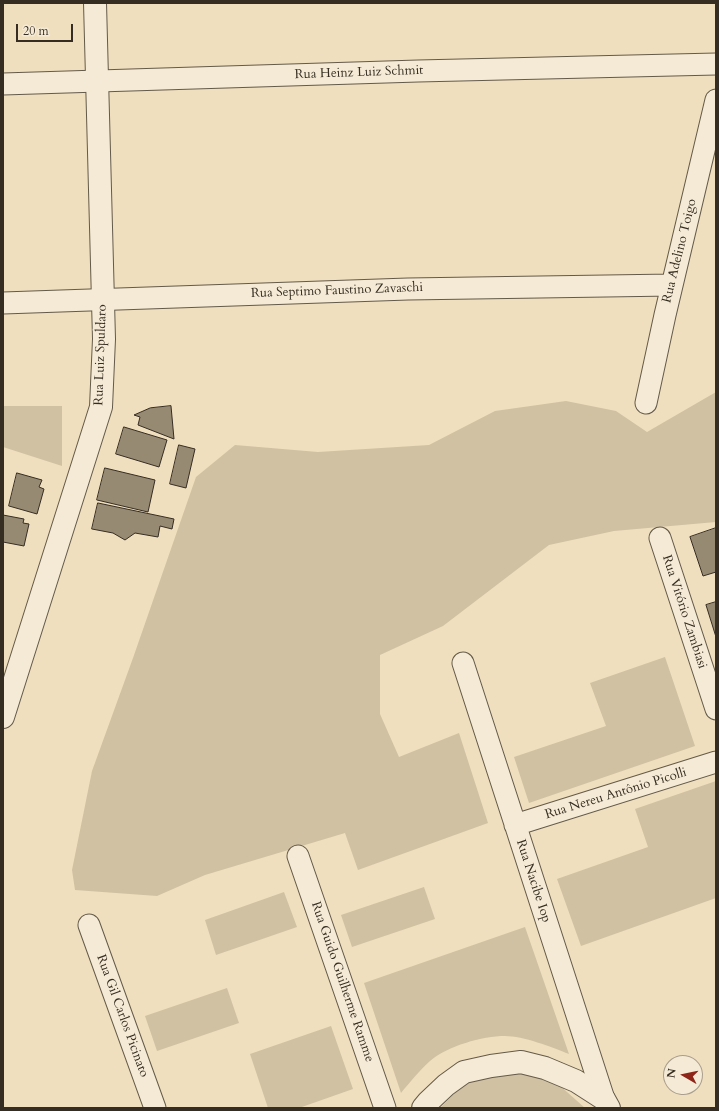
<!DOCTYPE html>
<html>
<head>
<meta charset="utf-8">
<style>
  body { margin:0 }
  #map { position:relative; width:719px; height:1111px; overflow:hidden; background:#f0dfbe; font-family:Cardo,serif }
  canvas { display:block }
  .frame { position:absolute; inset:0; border:4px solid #362d22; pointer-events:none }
  .north { position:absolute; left:663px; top:1055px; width:40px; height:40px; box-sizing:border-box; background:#f5ead5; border:1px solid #a99e8d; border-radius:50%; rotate:279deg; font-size:11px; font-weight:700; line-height:16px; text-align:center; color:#362d22 }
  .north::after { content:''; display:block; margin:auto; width:14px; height:18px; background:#8f2418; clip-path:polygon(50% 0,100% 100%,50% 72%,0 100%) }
  .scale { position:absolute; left:16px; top:24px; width:57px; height:18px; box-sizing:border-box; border:2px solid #362d22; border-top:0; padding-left:5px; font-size:12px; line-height:14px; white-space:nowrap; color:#362d22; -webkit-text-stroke:3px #f5ead5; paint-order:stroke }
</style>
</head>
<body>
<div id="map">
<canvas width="719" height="1111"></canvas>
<div class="frame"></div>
<div class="north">N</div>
<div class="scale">20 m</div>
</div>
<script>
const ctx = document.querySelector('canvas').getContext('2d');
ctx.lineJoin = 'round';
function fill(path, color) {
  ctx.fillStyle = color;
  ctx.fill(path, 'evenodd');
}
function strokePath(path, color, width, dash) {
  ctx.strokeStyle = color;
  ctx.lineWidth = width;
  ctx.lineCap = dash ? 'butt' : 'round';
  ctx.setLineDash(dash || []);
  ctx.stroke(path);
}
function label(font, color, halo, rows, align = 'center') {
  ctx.font = font + ' Cardo,serif';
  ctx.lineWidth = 3.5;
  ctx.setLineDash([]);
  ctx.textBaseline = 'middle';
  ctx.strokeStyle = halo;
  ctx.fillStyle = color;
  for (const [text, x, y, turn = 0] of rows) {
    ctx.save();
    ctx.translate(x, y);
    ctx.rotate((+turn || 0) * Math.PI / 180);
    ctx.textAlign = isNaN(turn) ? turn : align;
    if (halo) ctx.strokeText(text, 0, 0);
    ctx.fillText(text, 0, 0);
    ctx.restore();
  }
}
const green = new Path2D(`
  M716,392v130l-102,9 -65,14 -106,81 -63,29v59l19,43 60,-24 29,90 -130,47 -13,-37 -140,42 -48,21 -82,-6 -3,-20 20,-99 41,-113 63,-181 39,-32 83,7 111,-7 66,-34 71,-10 50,10 31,21z
  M3,406h59v60l-59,-19z
  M665,657l30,89 -166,57 -15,-46 92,-31 -16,-43z
  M716,781v117l-135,48 -24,-67 91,-32 -13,-38z
  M424,887l11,32 -83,28 -11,-32z
  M284,892l13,35 -81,28 -11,-35z
  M525,927l44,127c-17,-7 -46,-18 -64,-18 -23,0 -57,10 -75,25 -10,9 -20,21 -29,32l-37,-110z
  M227,988l12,35 -82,28 -12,-35z
  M331,1026l22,63 -54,19h-31l-18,-54z
  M513,1068l36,8 36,32h-145l27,-27z`);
const building = new Path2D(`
  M171,406l3,33 -36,-14 2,-8 -6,-2 16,-7z
  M124,427l43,13 -8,27 -43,-13z
  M179,445l16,4 -9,39 -16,-4z
  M105,468l50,12 -7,32 -51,-12z
  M17,473l25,7 -3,7 5,2 -7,25 -28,-8z
  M98,503l76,16 -2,10 -12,-3 -2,11 -23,-4 -10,7 -12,-7 -21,-4z
  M3,515l21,4 -1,4 6,1 -5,22 -21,-4z
  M716,528v44l-13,4 -13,-39z
  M716,602v35l-10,-32z`);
const minor = new Path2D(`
  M3,84l415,-13 298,-7
  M3,303l405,-14 264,-4
  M646,403l19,-88 51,-215
  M660,538l56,171
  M463,663l141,436
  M515,825l201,-63
  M298,856l87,252
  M89,925l66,183`);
const tertiary = new Path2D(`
  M3,717l98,-310 3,-68 -9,-336
  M423,1108l5,-6 18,-17 18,-13 27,-6 30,-4 24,6 31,13 28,18 5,9`);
const streetNames = [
  ["Rua Heinz Luiz Schmit",359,73,-2],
  ["Rua Adelino Toigo",680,251,-76],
  ["Rua Septimo Faustino Zavaschi",337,291,-2],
  ["Rua Luiz Spuldaro",101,355,-88],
  ["Rua Vitório Zambiasi",684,612,72],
  ["Rua Nereu Antônio Picolli",616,794,-17],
  ["Rua Nacibe Iop",533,881,72],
  ["Rua Guido Guilherme Ramme",342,982,71],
  ["Rua Gil Carlos Picinato",122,1016,70]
];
fill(green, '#d0c1a3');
fill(building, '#978a73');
strokePath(building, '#362d22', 1);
strokePath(minor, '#645a49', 23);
strokePath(tertiary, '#645a49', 24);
strokePath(minor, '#f5ead5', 21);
strokePath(tertiary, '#f5ead5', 22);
label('13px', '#362d22', '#f5ead5', streetNames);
</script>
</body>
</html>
